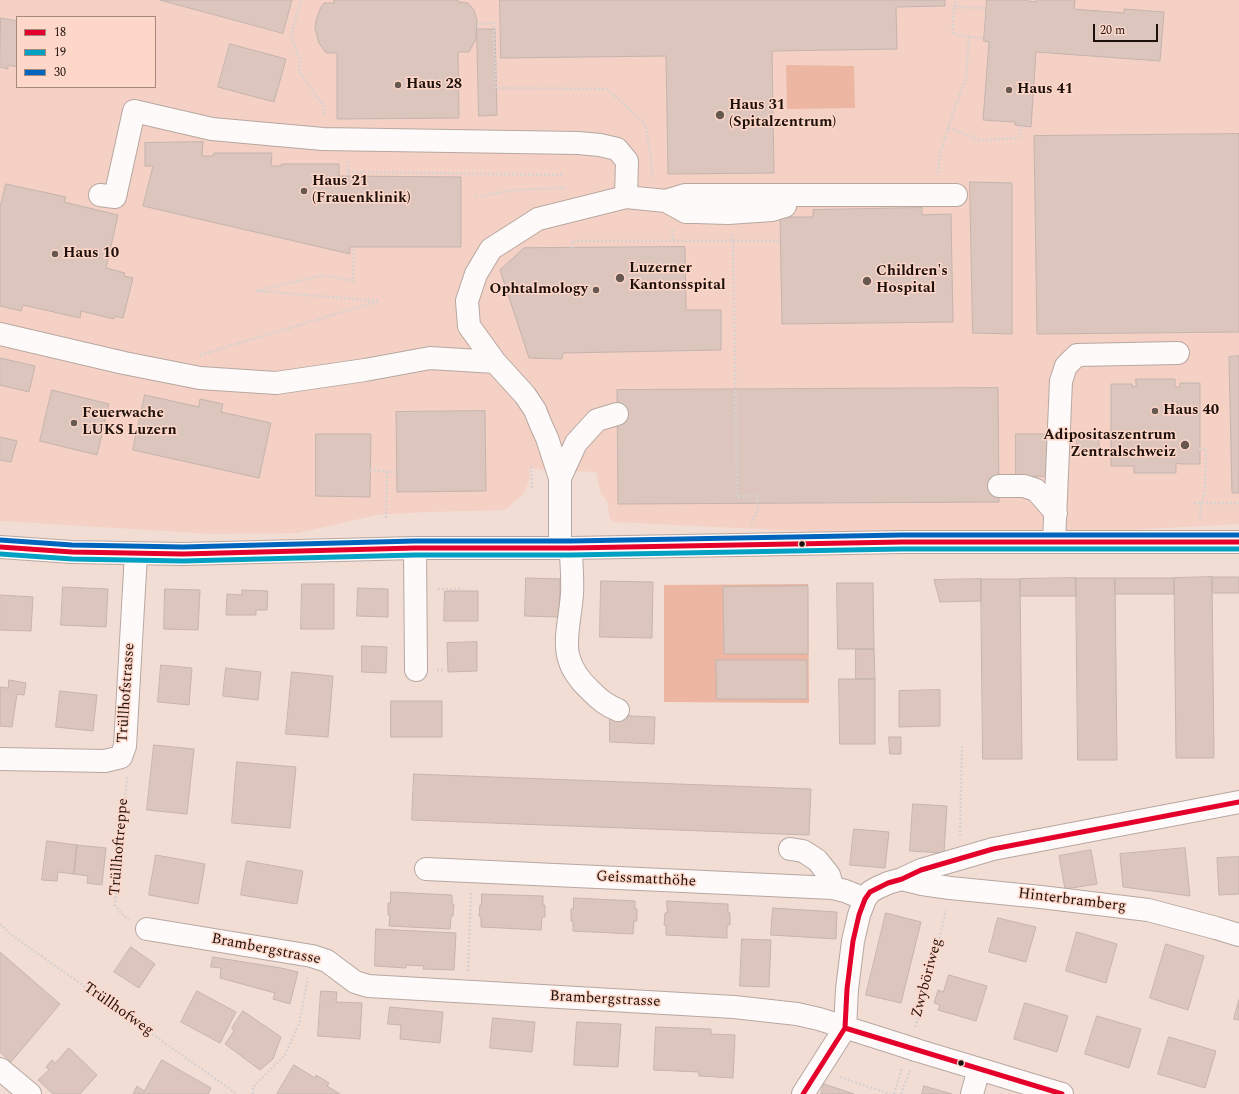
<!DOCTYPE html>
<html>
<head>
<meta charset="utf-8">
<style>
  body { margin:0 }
  #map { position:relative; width:1239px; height:1094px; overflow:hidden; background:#f2ddd5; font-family:Spectral,serif }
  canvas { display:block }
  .legend { position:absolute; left:16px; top:16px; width:140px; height:72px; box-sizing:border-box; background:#fed7c9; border:1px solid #a4887d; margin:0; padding:5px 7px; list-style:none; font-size:12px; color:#1e110c }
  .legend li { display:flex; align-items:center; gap:8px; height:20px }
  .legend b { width:20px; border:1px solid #a4887d }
  .scale { position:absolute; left:1093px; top:24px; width:65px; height:18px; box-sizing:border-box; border:2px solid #1e110c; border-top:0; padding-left:5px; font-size:12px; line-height:14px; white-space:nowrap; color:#1e110c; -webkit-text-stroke:3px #fed7c9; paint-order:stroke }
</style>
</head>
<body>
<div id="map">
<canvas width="1239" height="1094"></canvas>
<ul class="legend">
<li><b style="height:5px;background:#e4002b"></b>18</li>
<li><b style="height:5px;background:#02a1c4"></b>19</li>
<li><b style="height:5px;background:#0065bd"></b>30</li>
</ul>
<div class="scale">20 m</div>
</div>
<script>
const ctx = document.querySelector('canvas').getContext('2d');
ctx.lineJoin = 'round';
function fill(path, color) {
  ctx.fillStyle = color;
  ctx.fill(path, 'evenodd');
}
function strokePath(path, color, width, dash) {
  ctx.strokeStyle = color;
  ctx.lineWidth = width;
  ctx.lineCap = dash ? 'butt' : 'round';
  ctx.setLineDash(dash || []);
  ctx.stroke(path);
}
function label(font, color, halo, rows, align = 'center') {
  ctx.font = font + ' Spectral,serif';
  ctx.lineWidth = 3;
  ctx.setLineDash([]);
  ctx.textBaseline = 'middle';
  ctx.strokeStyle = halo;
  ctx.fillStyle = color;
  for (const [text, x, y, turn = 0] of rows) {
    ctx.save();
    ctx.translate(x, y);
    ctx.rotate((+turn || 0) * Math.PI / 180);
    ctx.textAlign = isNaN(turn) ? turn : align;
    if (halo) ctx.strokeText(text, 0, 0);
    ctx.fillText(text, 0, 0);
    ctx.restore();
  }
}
const built = new Path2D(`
  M0,0h1239v524l-275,15 -349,-17 -5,-3 -3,-18 -6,-7 -5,-22 -67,-3 1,7 -2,8 -5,10 -18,16 -77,2 -51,3 -79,18 -83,1 -215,-13zM17,17h138v70h-138z`);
const green = new Path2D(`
  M786,65l68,1 1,42 -68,1z
  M808,584l1,119 -145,-1v-117z`);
const building = new Path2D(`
  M160,0h132l-9,33z
  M334,0h124v2l10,1 6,7 3,10 -1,19 -7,13h-11l1,66 -122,1v-66h-11l-7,-10 -4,-15 1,-8 5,-13 3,-4h10z
  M500,0h445v6l-49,1 1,42 -125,2 2,122 -106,1 -2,-118 -165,2z
  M987,0h41v1l8,1v-2h39l-1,9 50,4v-4l40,3 -4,49 -124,-9 -5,75 -16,-2v-3l-32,-2 6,-78 -5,-1z
  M1,18l16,3v46l-9,-2v4l-8,-2z
  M477,29h18l2,86 -18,1z
  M230,44l56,15 -12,43 -56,-15z
  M1239,134v198l-202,2 -3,-198z
  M203,142l-1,14h11l1,-3h58l-1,13h11l-1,-2h58v12l122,1v70h-111v7l-207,-48 10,-40h-8v-23z
  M970,182l42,1v151l-39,-1z
  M6,184l60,13 -2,5 54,13 -12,53 19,5 -1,3 9,2 -10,40 -9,-2v3l-33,-8 -1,7 -57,-13 -2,6 -21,-5v-98z
  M922,208v7l29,-1 2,108 -171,2 -2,-107h33v-7z
  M685,247l1,63h35v40l-158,3 -1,6 -33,-1 -29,-88 24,-22z
  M1239,356v137h-7l-3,-136z
  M0,358l35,8 -6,26 -29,-7z
  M1136,379h39v8h5v-4h20v81h-19l-5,-1v10h-42v-7h-23v-82h21v3l4,-1z
  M998,388l1,114 -381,2 -1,-114z
  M52,390l57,14 -12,51 -57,-14z
  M145,395l54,12 1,-8 23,5 -2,8 50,11 -12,55 -126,-28z
  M485,411l1,80 -89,1 -1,-80z
  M316,434h55l-1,63 -54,-1z
  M1016,434h32l1,42 -33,1z
  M0,437l17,4 -6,21 -11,-2z
  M1077,437h22v16h-22z
  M1212,577h27v16h-26z
  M1212,577l2,181h-38l-2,-180z
  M526,578l34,1 -1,38 -34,-1z
  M1076,578v18h-56v-17z
  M1076,578h39l2,182h-39z
  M1115,578h59v16h-59z
  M981,579h39l2,180h-39z
  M981,579v22l-41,1 -6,-22z
  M601,581l52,1 -1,56 -52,-1z
  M837,583h36l1,66h-36z
  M302,584h32v45h-33z
  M808,586v68h-84l-1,-67z
  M63,587l45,2 -2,38 -45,-2z
  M358,588l30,1v28l-31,-1z
  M165,589l35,1 -2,40 -34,-1z
  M242,590l26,1 -1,19h-11v5h-30l1,-21 15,1z
  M445,591h33v30h-34z
  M0,595l33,2 -2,34 -31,-1z
  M477,642v29l-29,1 -1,-29z
  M362,646l25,1 -1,26 -24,-1z
  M856,649h18l1,30h-19z
  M716,660h91v39h-90z
  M161,665l31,3 -3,37 -31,-3z
  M226,668l35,4 -3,28 -35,-4z
  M292,672l41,4 -5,61 -42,-3z
  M839,679h36v65h-35z
  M9,680l17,3 -2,12 -7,-1 -5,33 -12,-1v-39l8,1z
  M940,690v36l-41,1v-36z
  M60,691l37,4 -4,36 -37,-4z
  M391,701h51v36h-51z
  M610,715l45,2 -1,27 -44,-2z
  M889,737h12v17h-11z
  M154,745l40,4 -7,65 -40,-4z
  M237,762l59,5 -6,61 -58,-5z
  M414,774l397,15 -2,46 -397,-15z
  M913,804l34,2 -3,47 -34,-2z
  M854,829l35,3 -4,36 -35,-3z
  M47,841l30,4 -3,29 -16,-2 -1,9 -15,-1z
  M77,845l29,3 -4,37 -15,-2 1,-7 -14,-2z
  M1185,848l5,48 -67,-9 -3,-33z
  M1091,850l6,34 -32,5 -6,-33z
  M156,855l49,9 -7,40 -49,-9z
  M1239,857v37l-20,1 -2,-37z
  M247,861l56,10 -6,33 -56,-9z
  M391,892l61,3v9h2l-1,12h-2l-1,13 -61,-3 1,-11h-2v-12h2z
  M482,894l61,2v9h2v12h-3l-1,13 -60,-3v-10l-2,-1 1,-11h1z
  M574,898l61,3v8h2v12h-3l-1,13 -60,-3v-10h-2v-12h2z
  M667,901l61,3v9h2v12h-3v13l-61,-3v-10h-2l1,-12h2z
  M773,908l64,4 -1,27 -65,-4z
  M886,913l35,9 -20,81 -35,-8z
  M998,918l38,9 -10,35 -37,-10z
  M376,929l80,4 -2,37 -31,-1 1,-3 -18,-1v3l-31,-2z
  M1077,932l40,12 -11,39 -40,-12z
  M742,939l29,1 -2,47 -29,-1z
  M1166,944l38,12 -16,54 -38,-12z
  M131,947l24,17 -16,24 -25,-16z
  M0,952l60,52 -49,58 -11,-10z
  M213,957l68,11 17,4 -8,32 -17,-5 2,-6 -55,-15 1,-10 -10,-1z
  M949,975l38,11 -11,35 -38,-11 2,-5 -6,-2 4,-13 5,2z
  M197,991l39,21 -16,31 -39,-21z
  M321,991l16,1 -1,10 26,1 -2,36 -42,-3z
  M1239,1000v20l-5,-1z
  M1025,1003l43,13 -11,36 -43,-13z
  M390,1007l53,5 -3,31 -40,-4 1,-14 -13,-1z
  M243,1011l38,26 -8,22 -13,11 -35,-26 9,-13 -2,-3z
  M1097,1016l44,13 -12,39 -44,-14z
  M493,1018l42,4 -3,30 -42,-4z
  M577,1022l44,2 -3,43 -44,-2z
  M656,1027l55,2v5l24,1 -2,43 -34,-2v-4l-45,-2z
  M1169,1037l47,14 -11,37 -47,-14z
  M69,1048l28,27 -17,19h-27l-15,-14 11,-10 -3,-3 6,-7 3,3z
  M162,1060l49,28 -3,6h-75l4,-8 7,5z
  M294,1065l21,13 1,-3 13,8 -2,3 13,8h-63z
  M824,1084l30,10h-33z
  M924,1086l28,8h-30z`);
const path = new Path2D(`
  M301,0l-10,35 9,26 -1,11 25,34v10
  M954,7l3,-7
  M477,24l17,-1 2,65 111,1 38,34 6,35 1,19
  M969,37l16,1
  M948,128l33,12 38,-2 3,-12
  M348,161v15
  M348,172l214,3
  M938,173l1,-15 9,-30 18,-51 3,-40 -16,-4v-15l1,-11 33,1
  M476,197l37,-7 52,-2
  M672,230l1,10
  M732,234l1,6 4,257 20,-2 1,14 -7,15
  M572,248v-7h208
  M200,355l179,-54 -123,-10 67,-16 30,6 1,-34
  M1079,435l32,-1
  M1199,449h7l-1,44 -4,11 -1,15
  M531,466l1,23
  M370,470l27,2
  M1194,503h45
  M386,518l1,-47
  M438,589h25
  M437,670h6
  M127,777l-12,128 5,7 9,8
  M960,836l2,-89
  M0,924l13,12 224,158
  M468,971l3,-79
  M915,1027l10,-29 21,-88
  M840,1077l50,17
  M253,1094v-7l32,-32 14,-31 9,-46
  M894,1094l8,-26
  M901,1094l9,-24`);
const minor = new Path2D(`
  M100,195l15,2 19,-86 78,18 111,10 255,4 22,2 17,4 10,12 -1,36
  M666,201l20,11h10l32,1 44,-3 13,-4
  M0,334l124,29 76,15 76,5 89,-13 65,-12 65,4
  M560,478l16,-35 21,-23 20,-6
  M999,486h25l12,4 20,23
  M1054,542l7,-161 5,-15 11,-11 101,-2
  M415,548l1,122
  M560,548v-70l-13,-40 -6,-13 -6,-15 -10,-15 -30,-33 -26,-36 -2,-25 9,-27 15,-25 47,-30 88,-22 40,4 19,-6h271
  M571,548c0,15 2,31 1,46 -3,41 -17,64 19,97 9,9 15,14 27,19
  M0,759l105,2 16,-4 4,-11 11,-192
  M790,849l13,2 14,9 12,15 4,13
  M426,869l407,19 12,3 20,8
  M902,879l20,5 28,4 91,9 107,13 68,18 23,7
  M147,929l165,27 15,5 28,21 13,4 366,21 63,7 22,5 82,26
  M916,1050l146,44
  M0,1069l30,25
  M803,1094l42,-66 2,-39 6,-48 6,-26 6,-16 5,-7 7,-4 11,-5 14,-4 19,-9 72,-21 246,-47
  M972,1094l7,-25`);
const major = new Path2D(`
  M0,547l72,5 111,2 232,-6h156l331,-6h337`);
const minorBridge = new Path2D(`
  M901,1045l15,5`);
const bus1 = new Path2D(`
  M0,547l72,5 111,2 232,-6h156l331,-6h337
  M845,1028l217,66
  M803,1094l42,-66 2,-39 6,-48 6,-26 6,-16 5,-7 18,-9 14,-4 19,-9 72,-21 246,-47`);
const bus2 = new Path2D(`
  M0,554l72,5 111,2 232,-6h156l331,-6h337`);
const bus3 = new Path2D(`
  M0,540l72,5 111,2 232,-6h156l331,-6h337`);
const markers = [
  [398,85,4,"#685852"],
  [1009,90,4,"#685852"],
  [720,115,5,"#685852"],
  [304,191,4,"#685852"],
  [55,254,4,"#685852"],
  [620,278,5,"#685852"],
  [867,281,5,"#685852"],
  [596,290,4,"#685852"],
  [1155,411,4,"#685852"],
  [74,423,4,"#685852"],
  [1185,445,5,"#685852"],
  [802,544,3.5,"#1e110c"],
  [961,1063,3.5,"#1e110c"]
];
const poiNames = [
  ["Haus 28",406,85],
  ["Haus 41",1017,90],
  ["Haus 31",729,106],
  ["(Spitalzentrum)",729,123],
  ["Haus 21",312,182],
  ["(Frauenklinik)",312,199],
  ["Haus 10",63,254],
  ["Luzerner",629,269],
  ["Kantonsspital",629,286],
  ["Children's",876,272],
  ["Hospital",876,289],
  ["Ophtalmology",588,290,"right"],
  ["Haus 40",1163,411],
  ["Feuerwache",82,414],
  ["LUKS Luzern",82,431],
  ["Adipositaszentrum",1176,436,"right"],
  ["Zentralschweiz",1176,453,"right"]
];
const streetNames = [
  ["Trüllhofstrasse",127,693,-86],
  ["Trüllhoftreppe",120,847,-85],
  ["Geissmatthöhe",646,880,3],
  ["Hinterbramberg",1072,901,7],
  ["Brambergstrasse",266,950,11],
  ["Zwyböriweg",928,978,-75],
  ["Brambergstrasse",605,1000,3],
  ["Trüllhofweg",118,1010,35]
];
fill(built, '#f4d1c4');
fill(green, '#ecb6a2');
fill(building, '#dbc5bd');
strokePath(building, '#c5b4ae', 1);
strokePath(minor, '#b7a7a1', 24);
strokePath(major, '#b7a7a1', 24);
strokePath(path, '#d8d1cf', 2.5, [2, 2]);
strokePath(minor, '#fdfaf9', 22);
strokePath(major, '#fdfaf9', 22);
strokePath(minorBridge, '#b7a7a1', 24, []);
strokePath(minorBridge, '#fdfaf9', 22);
strokePath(bus1, '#e4002b', 5);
strokePath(bus2, '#02a1c4', 5);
strokePath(bus3, '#0065bd', 5);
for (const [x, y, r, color] of markers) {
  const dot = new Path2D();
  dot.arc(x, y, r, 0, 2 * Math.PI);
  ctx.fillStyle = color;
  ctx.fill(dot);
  strokePath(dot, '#fed7c9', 1.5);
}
label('bold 15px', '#1e110c', '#fed7c9', poiNames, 'left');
label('15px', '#1e110c', '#fed7c9', streetNames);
</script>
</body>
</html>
